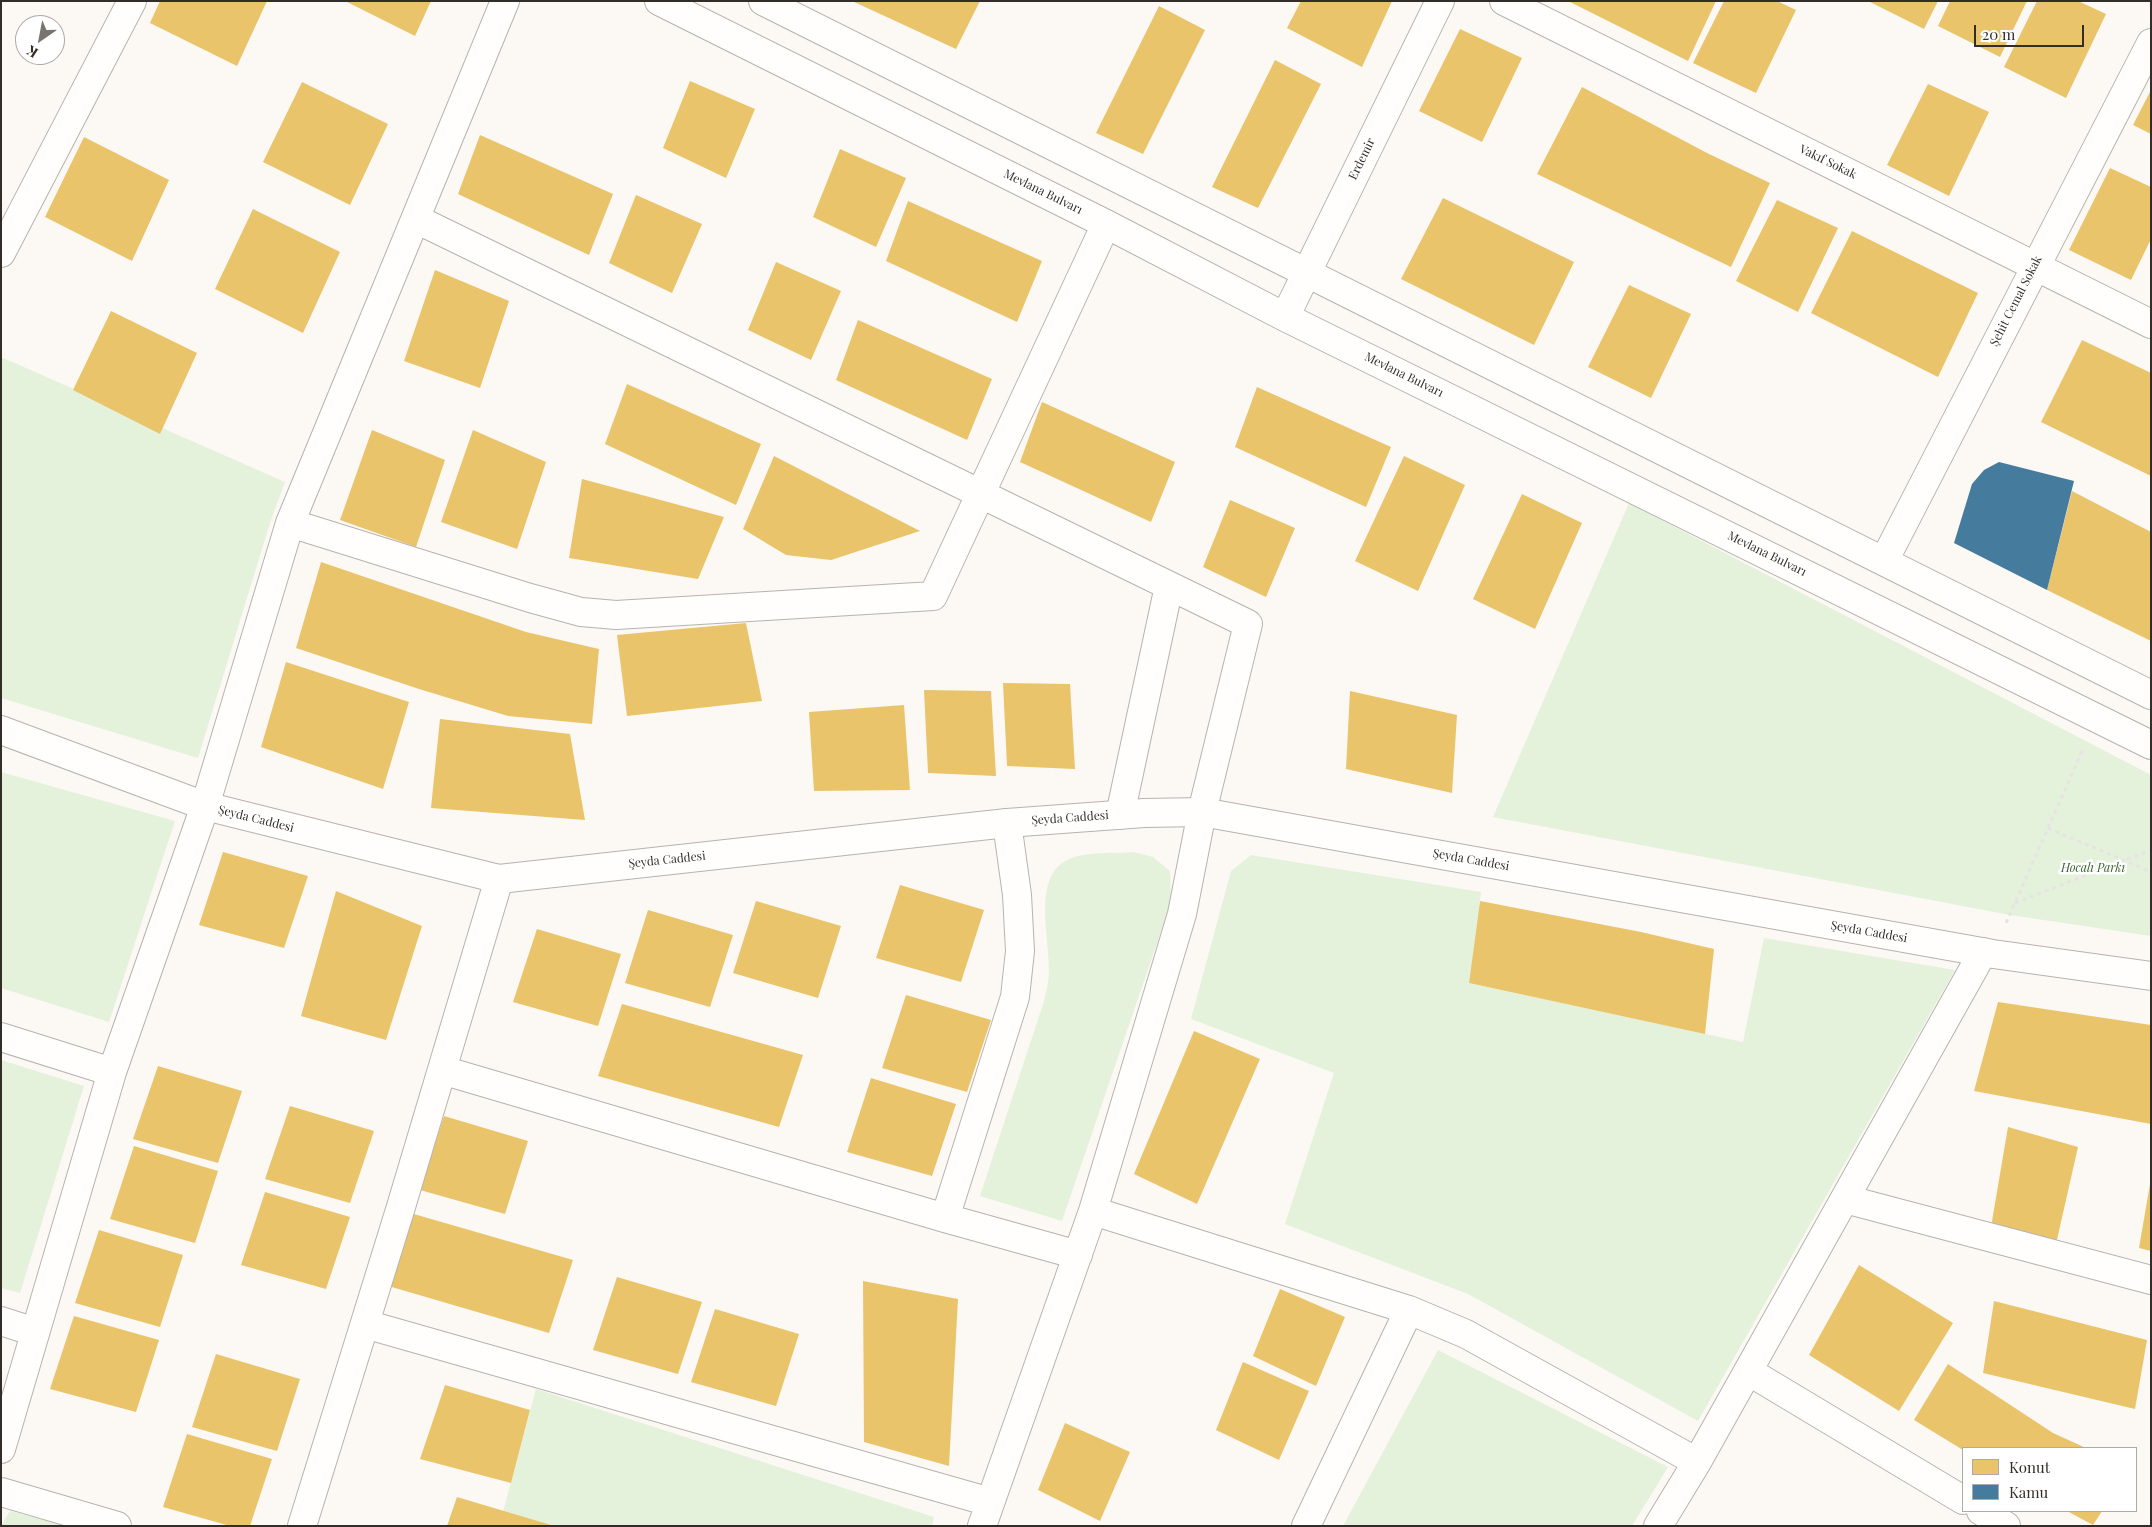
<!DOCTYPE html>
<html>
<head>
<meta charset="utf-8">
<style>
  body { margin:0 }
  #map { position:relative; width:2152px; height:1527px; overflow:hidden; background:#fcf8f4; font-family:"Playfair Display",serif }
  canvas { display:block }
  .frame { position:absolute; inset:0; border:2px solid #322d29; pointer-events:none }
  .legend { position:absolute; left:1962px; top:1447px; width:175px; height:65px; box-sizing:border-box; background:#fff; border:1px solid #adaba9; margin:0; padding:6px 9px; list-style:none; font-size:15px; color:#322d29 }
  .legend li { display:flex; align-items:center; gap:10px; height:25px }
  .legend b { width:25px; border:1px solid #adaba9 }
  .north { position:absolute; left:15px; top:15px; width:50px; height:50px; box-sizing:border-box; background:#fff; border:1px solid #adaba9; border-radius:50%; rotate:213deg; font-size:14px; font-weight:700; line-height:20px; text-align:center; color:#322d29 }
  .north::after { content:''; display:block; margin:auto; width:18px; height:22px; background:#797470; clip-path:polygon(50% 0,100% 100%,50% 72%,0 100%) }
  .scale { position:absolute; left:1974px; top:25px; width:110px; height:22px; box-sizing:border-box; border:2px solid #322d29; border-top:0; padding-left:6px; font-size:15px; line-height:18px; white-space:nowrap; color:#322d29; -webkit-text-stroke:4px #fff; paint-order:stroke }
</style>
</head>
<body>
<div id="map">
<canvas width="2152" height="1527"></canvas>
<div class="frame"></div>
<ul class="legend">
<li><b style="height:14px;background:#e9c46a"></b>Konut</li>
<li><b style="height:14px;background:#457b9d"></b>Kamu</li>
</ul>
<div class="north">K</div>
<div class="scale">20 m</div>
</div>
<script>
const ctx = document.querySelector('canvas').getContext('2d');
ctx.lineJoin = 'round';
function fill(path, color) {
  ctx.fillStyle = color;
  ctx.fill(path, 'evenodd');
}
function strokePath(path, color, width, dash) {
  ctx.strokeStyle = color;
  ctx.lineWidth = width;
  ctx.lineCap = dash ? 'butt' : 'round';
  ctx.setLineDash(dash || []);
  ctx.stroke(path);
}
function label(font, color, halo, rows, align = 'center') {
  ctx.font = font + ' "Playfair Display",serif';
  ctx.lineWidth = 5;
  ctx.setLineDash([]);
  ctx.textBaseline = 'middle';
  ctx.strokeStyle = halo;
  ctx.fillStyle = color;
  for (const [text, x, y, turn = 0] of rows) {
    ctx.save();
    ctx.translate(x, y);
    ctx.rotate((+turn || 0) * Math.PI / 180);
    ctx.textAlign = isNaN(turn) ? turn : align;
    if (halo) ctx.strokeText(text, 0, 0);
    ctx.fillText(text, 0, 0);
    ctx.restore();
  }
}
const green = new Path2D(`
  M1,357l284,125 -15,41 -72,235 -197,-60z
  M1629,503l522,272v161l-141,-21 -517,-98z
  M1,772l174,49 -66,201 -108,-34z
  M1133,852l20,5 17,14 1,31 -109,319 -82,-25 64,-195c2,-9 5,-20 5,-30 1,-29 -15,-87 12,-107 18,-14 50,-10 72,-12z
  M1251,855l230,37 -12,91 274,59 21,-104 191,32 -257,451 -230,-127 -183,-70 49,-151 -143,-54 40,-148z
  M1,1060l83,26 -64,207 -19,-5z
  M1438,1350l230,117 -36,59h-289z
  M536,1389l398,128 -2,9h-380l-49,-14z
  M10,1511l55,15h-64z`);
const homes = new Path2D(`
  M160,1h107l-30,65 -87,-43z
  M345,1h86l-16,35z
  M852,1h128l-24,48z
  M1301,1h91l-30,66 -75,-39z
  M1568,1h148l-28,60z
  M1724,1h53l19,9 -40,83 -63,-30z
  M1868,1h70l-14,28z
  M1950,1h77l-27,56 -62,-31z
  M2037,1h41l28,13 -40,84 -62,-31z
  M1159,6l46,24 -62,124 -47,-21z
  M1460,29l62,29 -40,84 -63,-31z
  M1275,60l46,24 -63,124 -46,-21z
  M690,81l65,28 -29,69 -63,-30z
  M302,82l86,42 -38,81 -87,-43z
  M1928,84l61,28 -40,84 -62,-31z
  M1582,87l127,67 61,29 -39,84 -194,-93z
  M2151,90v44l-18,-9z
  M480,135l133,59 -24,61 -131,-61z
  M84,137l85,43 -37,81 -87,-44z
  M840,149l66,29 -30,69 -63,-30z
  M2110,168l41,19v52l-20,41 -62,-30z
  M636,195l66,29 -30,69 -63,-30z
  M1443,198l131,64 -40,83 -133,-66z
  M1777,200l61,28 -40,84 -62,-31z
  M908,201l134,60 -25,61 -131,-61z
  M253,209l87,43 -37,81 -88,-44z
  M1852,231l126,62 -40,84 -127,-64z
  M776,262l65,29 -30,69 -63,-30z
  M435,270l74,31 -29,87 -76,-27z
  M1629,285l62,29 -40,84 -63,-31z
  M111,311l86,42 -37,81 -87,-44z
  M858,320l134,59 -25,61 -131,-60z
  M2082,340l69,33v103l-110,-54z
  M627,384l134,60 -25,61 -131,-61z
  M1257,387l134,60 -25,60 -131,-60z
  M1042,402l133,60 -24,60 -131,-60z
  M372,430l73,30 -29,87 -76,-27z
  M473,430l73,32 -29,87 -76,-27z
  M774,456l146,75 -89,29 -45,-5 -43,-26z
  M1404,456l61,29 -47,106 -63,-30z
  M582,479l142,38 -26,62 -129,-21z
  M2072,491l79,41v109l-104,-51z
  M1522,494l60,29 -47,106 -62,-30z
  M1230,500l65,28 -29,69 -63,-30z
  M321,562l205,70 73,17 -7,75 -84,-8 -89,-27 -123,-41z
  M746,623l16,78 -135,15 -10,-81z
  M286,662l123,40 -26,87 -122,-42z
  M1003,683l67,1 5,85 -68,-3z
  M924,690l67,1 5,85 -68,-3z
  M1350,691l107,24 -5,78 -106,-24z
  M904,705l6,85 -96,1 -5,-79z
  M440,719l130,15 15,86 -154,-12z
  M223,852l85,24 -24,72 -85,-23z
  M900,885l84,25 -23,72 -85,-24z
  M336,891l86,35 -36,114 -85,-24z
  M756,901l85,25 -23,72 -85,-25z
  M1480,901l161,31 73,17 -9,85 -236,-51z
  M648,910l85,25 -23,72 -85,-24z
  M537,929l84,25 -23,72 -85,-24z
  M906,995l85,25 -24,72 -85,-24z
  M1998,1002l153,23v99l-177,-33z
  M622,1004l181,51 -24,72 -181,-51z
  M1194,1031l66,28 -63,145 -63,-30z
  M158,1066l84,25 -24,72 -85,-24z
  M871,1078l85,26 -24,72 -85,-24z
  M290,1106l84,25 -24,72 -85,-24z
  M444,1116l84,25 -23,73 -85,-24z
  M2008,1127l70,20 -22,97 -65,-17z
  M134,1146l84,25 -23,72 -85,-24z
  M2150,1184h1v67l-12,-3z
  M265,1192l85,25 -24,72 -85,-24z
  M400,1210l173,50 -24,73 -171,-50z
  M99,1230l84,25 -23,72 -85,-24z
  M1859,1265l94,58 -54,88 -90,-56z
  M617,1277l85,25 -24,72 -85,-24z
  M863,1281l95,18 -9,167 -85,-24z
  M1280,1289l65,28 -29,69 -63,-30z
  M1994,1301l153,39 -12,69 -152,-36z
  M715,1309l84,25 -23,72 -85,-24z
  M74,1316l85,24 -23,72 -86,-23z
  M216,1354l84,25 -23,72 -85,-24z
  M1243,1362l66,29 -30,69 -63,-30z
  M1948,1364l105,69 33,15h-123v2l-49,-30z
  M445,1385l85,25 -19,73 -91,-24z
  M1065,1423l65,29 -30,69 -62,-31z
  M187,1434l85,25 -22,67h-20l-67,-19z
  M457,1497l94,28 -1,1h-103z
  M2067,1511h35l-9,14z`);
const public = new Path2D(`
  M1999,462l75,19 -27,109 -93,-47 18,-59 12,-14z`);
const path = new Path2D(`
  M2048,828l103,44
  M2015,903l136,-53
  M2006,923l77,-174`);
const minor = new Path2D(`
  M659,1l447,223 179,93 866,428
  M763,1l1388,694
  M1504,1l647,323
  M416,219l832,405 -46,188 -20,102 -89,297 -111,315
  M1,253l131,-252
  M1285,317l155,-316
  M290,523l240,75 51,14 35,3 317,-19 173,-372
  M1884,561l267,-518
  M1120,815l49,-229
  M1,1037l111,35
  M442,1070l503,148 133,37
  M1845,1199l306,81
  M1093,1211l316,99 -103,216
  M945,1218l70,-221 5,-46 -3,-56 -10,-72
  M1409,1310l57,24 231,128
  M1,1321l34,11
  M365,1324l625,178
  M1748,1371l215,129
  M1,1449l111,-377 93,-266 85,-283 215,-522
  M1,1492l116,34
  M1981,1511l25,15
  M302,1526l98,-316 99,-331
  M1658,1526l39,-64 286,-510`);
const major = new Path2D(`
  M1,730l204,76 294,73 508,-56 137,-10 58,-1 791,142 158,22`);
const streetNames = [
  ["Erdemir",1362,159,-64],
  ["Vakıf Sokak",1828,162,26],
  ["Mevlana Bulvarı",1043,192,26],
  ["Şehit Cemal Sokak",2016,301,-63],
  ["Mevlana Bulvarı",1404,375,26],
  ["Mevlana Bulvarı",1767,554,26],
  ["Şeyda Caddesi",1070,818,-4],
  ["Şeyda Caddesi",256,819,14],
  ["Şeyda Caddesi",667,860,-6],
  ["Şeyda Caddesi",1471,860,10],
  ["Şeyda Caddesi",1869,932,10]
];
const parkNames = [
  ["Hocalı Parkı",2093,868]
];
fill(green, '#e4f2dc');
fill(homes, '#e9c46a');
fill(public, '#457b9d');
strokePath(minor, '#b7b3af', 30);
strokePath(major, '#b7b3af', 30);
strokePath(path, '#e5e4e2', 3, [4, 4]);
strokePath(minor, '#fffefd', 28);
strokePath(major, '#fffefd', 28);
label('12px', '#322d29', '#fff', streetNames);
label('italic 12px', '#3c642f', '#fff', parkNames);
</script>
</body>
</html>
